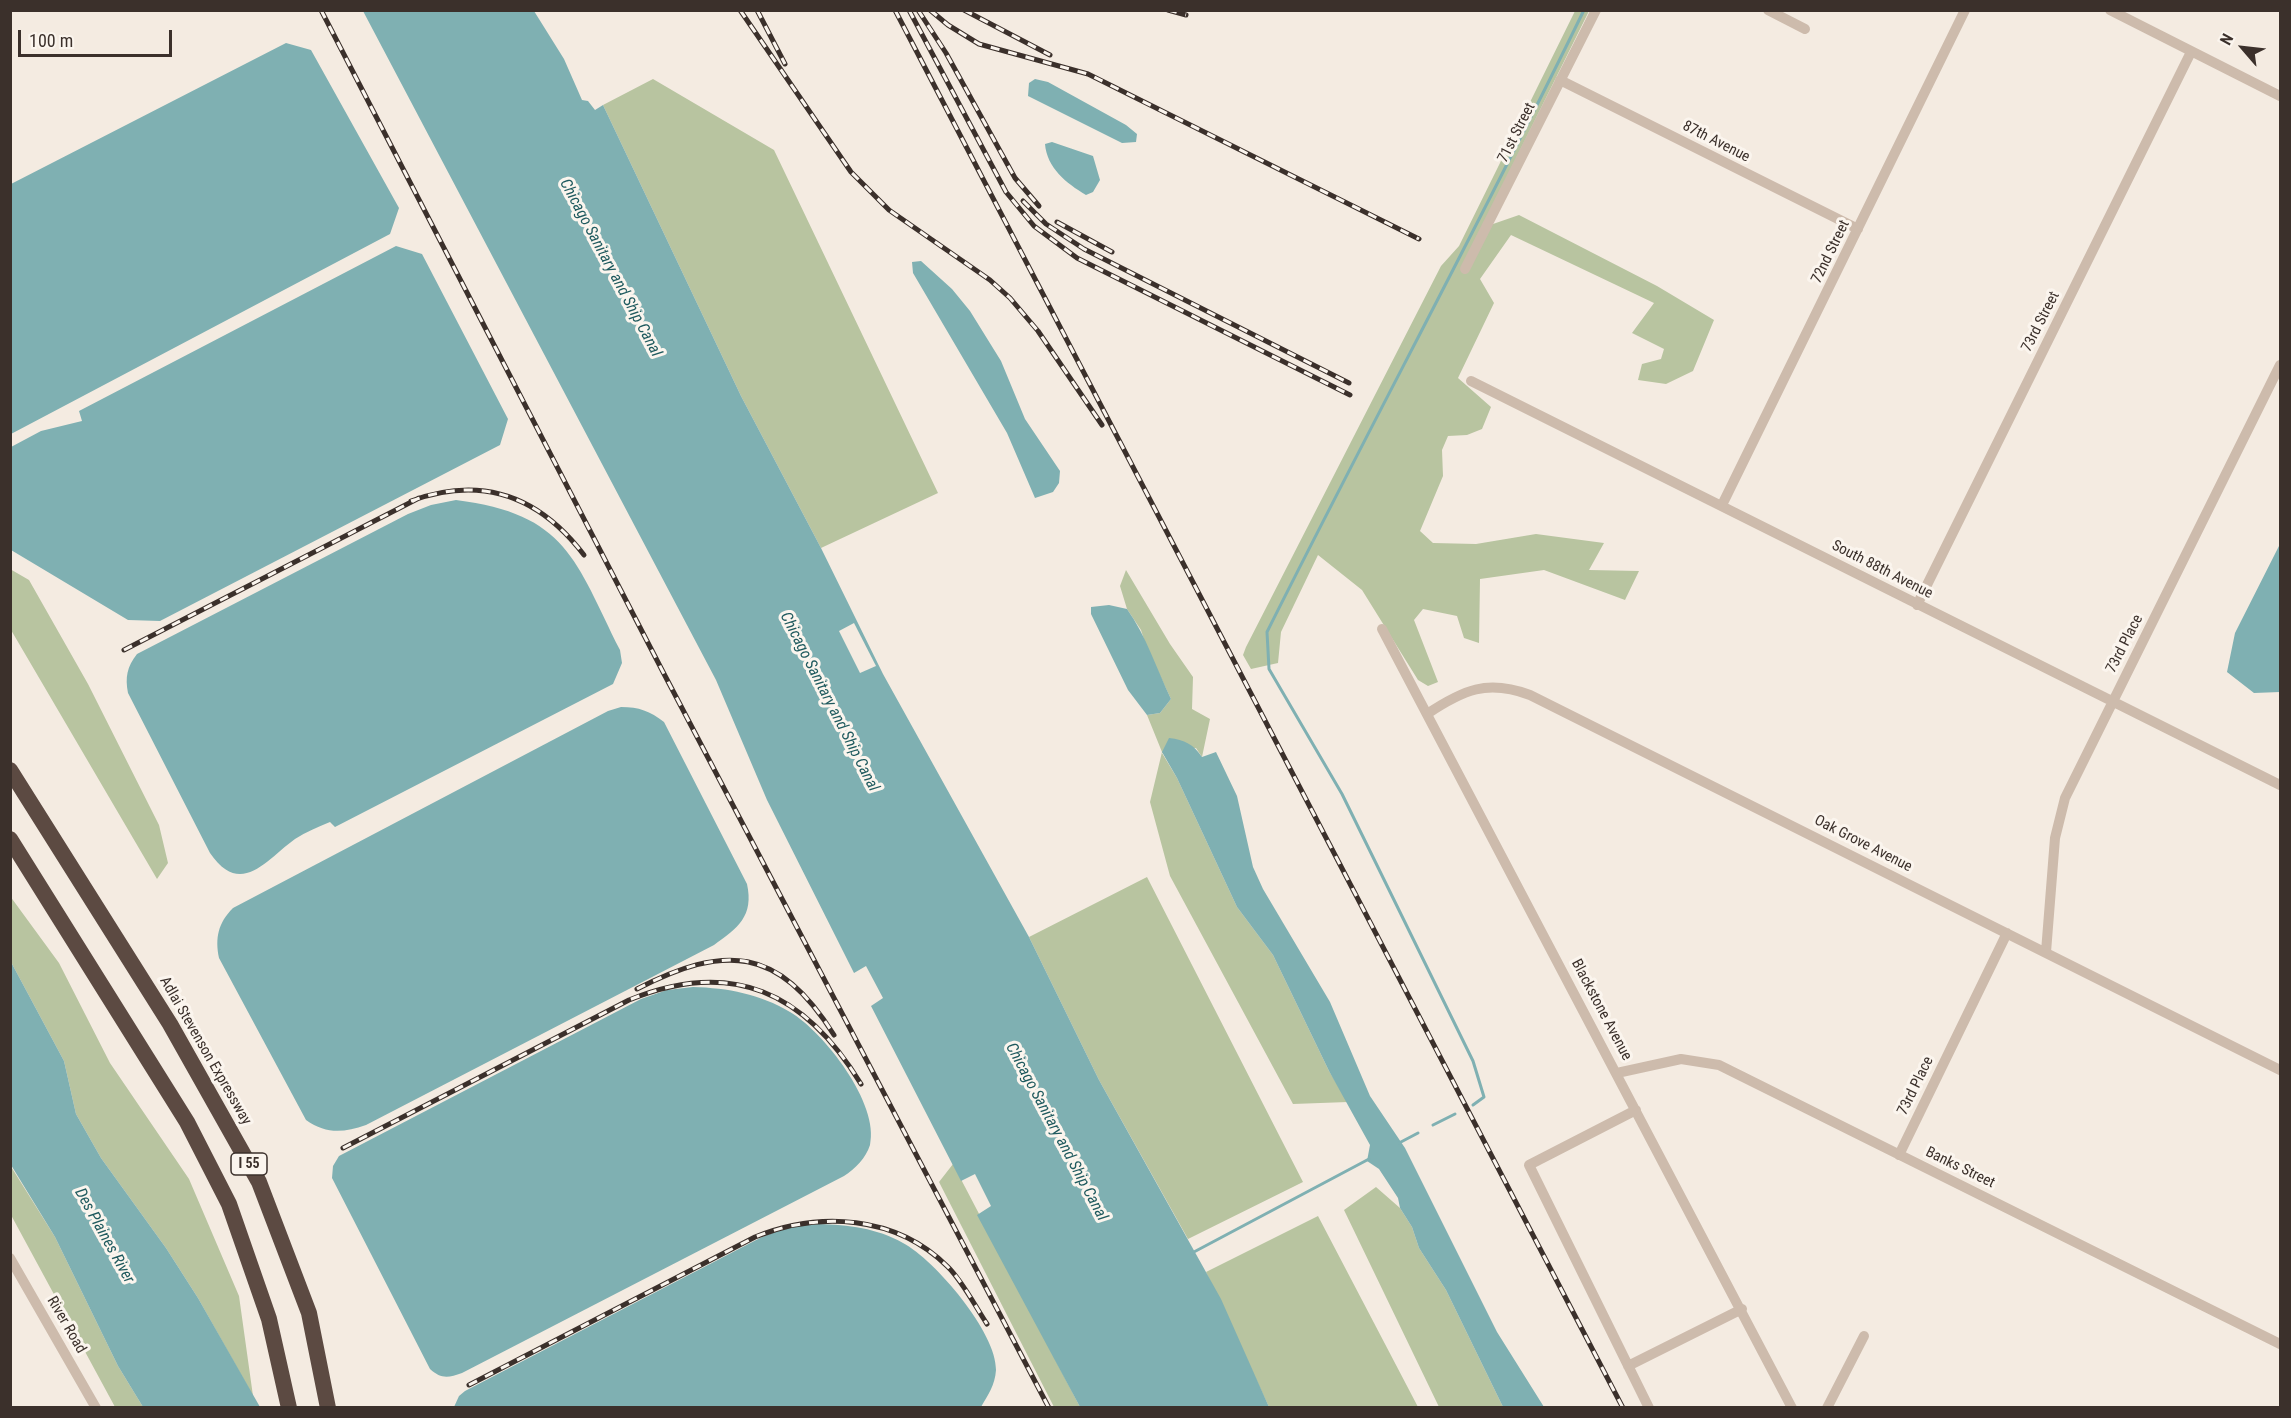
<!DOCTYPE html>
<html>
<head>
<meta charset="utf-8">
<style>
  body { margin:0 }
  #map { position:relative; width:2291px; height:1418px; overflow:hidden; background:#f4ebe1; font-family:"Roboto Condensed",sans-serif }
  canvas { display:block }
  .frame { position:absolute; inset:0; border:12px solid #3b302b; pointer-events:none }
  .north { position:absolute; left:2213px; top:18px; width:60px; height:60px; -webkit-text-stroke:4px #fbf5ee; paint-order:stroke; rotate:298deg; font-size:16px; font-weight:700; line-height:24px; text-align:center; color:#3b302b }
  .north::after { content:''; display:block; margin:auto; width:21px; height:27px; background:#3b302b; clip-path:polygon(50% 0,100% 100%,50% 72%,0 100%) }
  .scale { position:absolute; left:18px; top:30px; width:154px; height:27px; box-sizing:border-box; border:3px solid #3b302b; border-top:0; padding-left:8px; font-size:18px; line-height:21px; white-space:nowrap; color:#3b302b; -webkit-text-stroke:4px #fbf5ee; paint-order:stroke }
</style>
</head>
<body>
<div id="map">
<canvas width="2291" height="1418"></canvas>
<div class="frame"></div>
<div class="north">N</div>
<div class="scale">100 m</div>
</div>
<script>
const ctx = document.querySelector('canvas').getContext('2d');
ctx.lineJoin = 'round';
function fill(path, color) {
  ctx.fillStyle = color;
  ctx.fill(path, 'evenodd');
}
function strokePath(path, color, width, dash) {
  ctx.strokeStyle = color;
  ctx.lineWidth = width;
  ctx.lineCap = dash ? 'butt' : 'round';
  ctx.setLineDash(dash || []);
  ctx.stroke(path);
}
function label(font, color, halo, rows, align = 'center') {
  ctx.font = font + ' "Roboto Condensed",sans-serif';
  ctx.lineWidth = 6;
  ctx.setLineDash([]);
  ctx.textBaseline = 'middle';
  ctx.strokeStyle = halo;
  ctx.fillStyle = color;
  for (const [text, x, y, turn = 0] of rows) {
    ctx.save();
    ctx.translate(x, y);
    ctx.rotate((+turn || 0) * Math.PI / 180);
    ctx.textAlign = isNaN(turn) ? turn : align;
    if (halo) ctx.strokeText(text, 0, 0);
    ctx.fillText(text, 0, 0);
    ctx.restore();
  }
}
const green = new Path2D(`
  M1575,11h14l-100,202 4,11 26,-9 138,71 57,34 -21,51 -27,13 -28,-4 4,-16 19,-5 3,-10 -32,-16 22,-30 -143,-68 -31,44 14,24 -36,75 33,29 -9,22 -15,6 -19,1 -6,14 1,26 -23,55 13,12 43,1 60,-10 68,9 -15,27 50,1 -14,29 -81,-30 -64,9 -1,64 -15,-5 -7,-22 -34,-7 -9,11 24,62 -10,4 -10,-6 -56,-90 -44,-35 -37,77 -3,31 -27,6 -8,-14 3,-8 195,-381 18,-20z
  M653,79l121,71 164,343 -117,55 -80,-152 -138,-291z
  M10,569l19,11 59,104 71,141 9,38 -11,16 -146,-249z
  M1126,570l44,74 23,33 -1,32 18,10 -8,38 -6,-9 -34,5 15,25 60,129 36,48 56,116 19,31 -55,2 -123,-228 -20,-74 12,-50 -15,-37 13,-2 11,-14 -25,-53 -5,-16 -14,-21 -7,-23z
  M1147,877l156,305 -115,57 -89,-159 -70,-143z
  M10,896l49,67 51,100 79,116 50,117 14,100 -55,-98 -32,-50 -65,-90 -25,-44 -12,-53 -53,-99z
  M953,1164l127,243h-26l-115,-225z
  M10,1165l45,72 63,129 25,41h-28l-104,-192z
  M1376,1187l24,21 12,19 7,21 27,42 57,117h-64l-95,-197z
  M1318,1216l100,191h-149l-63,-135z`);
const water = new Path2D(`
  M363,11h171l30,48 18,41 6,1 7,9 8,-5 138,291 80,152 62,126 146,263 70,143 122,219 48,108h-189l-103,-192 14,-9 -16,-32 -14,7 -90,-175 12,-8 -17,-32 -12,7 -87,-173 -51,-120z
  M286,43l25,7 88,158 -9,26 -379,200v-250z
  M1035,79l13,3 78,43 11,9 -1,8 -14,1 -94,-47 1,-13z
  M1052,142l41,14 7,24 -7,12 -7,3c-20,-12 -39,-27 -41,-51z
  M396,246l26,8 86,165 -8,26 -340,176 -32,-1 -117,-70v-103l30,-16 41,-10 -3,-10z
  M921,261l31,28 18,22 31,50 24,58 35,52 -1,12 -6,9 -18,6 -28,-65 -94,-160 -1,-11z
  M456,500c111,14 119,60 164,150l2,13 -9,21 -278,143 -5,-5c-12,5 -24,10 -35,17 -29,21 -54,59 -85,14l-82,-160c-3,-16 -1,-26 9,-39l271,-140 23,-9z
  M2280,544v148l-26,1 -27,-21 8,-39z
  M1109,605l18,4c19,26 30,61 44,90l-11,14 -13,2 -19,-25 -37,-76v-7z
  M621,707c18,0 29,4 43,15l83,162c7,32 -9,44 -33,61l-348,180c-23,8 -40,9 -60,-5l-87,-162c-4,-20 -1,-35 14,-50l375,-197z
  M1169,738c16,2 24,6 33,19l14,-5 21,44 16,71 10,22 67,113 40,94 35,52 92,184 47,75h-41l-57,-117 -27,-42 -7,-21 -12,-19 -2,-10 -19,-29 -12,-8 3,-16 -41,-74 -56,-116 -36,-48 -60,-129 -15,-26z
  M11,962l53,99 12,53 25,44 65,90 32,50 62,109h-117l-25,-41 -63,-129 -44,-72z
  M693,987c35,1 67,7 97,25 34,20 90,92 80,133 -4,13 -15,24 -26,31l-382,197c-14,5 -21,6 -32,-4l-98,-191 1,-12 6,-10 302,-157 26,-9z
  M819,1224c29,1 58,4 84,19 32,17 94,90 93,127 -1,15 -8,25 -15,37h-527l5,-11 6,-5 295,-153 30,-12z`);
const pier = new Path2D(`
  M854,623l22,43 -16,7 -21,-42z`);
const stream = new Path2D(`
  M1473,1105l11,-8 -11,-36 -131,-267 -73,-125 -2,-37c104,-208 215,-412 317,-622
  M1433,1125l22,-11
  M1399,1143l19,-10
  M1192,1253l177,-94`);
const minor = new Path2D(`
  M1768,10l37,19
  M2110,10l170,86
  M1560,80l298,149
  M1465,269l131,-259
  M1471,381l809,404
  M1722,505l243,-495
  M1917,605l274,-553
  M1382,629l410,779
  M1427,714c36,-24 60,-35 103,-19l750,375
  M2046,952l9,-114 10,-40 215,-433
  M1617,1073l64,-14 38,6 561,279
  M1636,1110l-107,55 120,243
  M1899,1155l108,-222
  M10,1258l86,150
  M1628,1366l114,-57
  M1827,1408l37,-72`);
const highway = new Path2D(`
  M10,770l160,254 89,158 50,131 19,95
  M10,839l177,283 42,82 40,115 20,89`);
const rail = new Path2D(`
  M321,10l341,660 387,738
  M740,10l111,162 38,38 101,70 20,18 28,33 64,94
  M757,10l28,54
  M895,10l728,1398
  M909,10l97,182 28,34 43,32 273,137
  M918,10l28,43 69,125 24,28
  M930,10l18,15 31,19 109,30 331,165
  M964,10l86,45
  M1168,10l18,5
  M1023,201l23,23 38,25 265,134
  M1057,222l55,30
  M411,501c71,-26 128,-5 173,54
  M124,650l295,-152
  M637,989c88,-45 141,-43 197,46
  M343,1148l286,-148c103,-42 176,-8 232,84
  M469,1385l286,-148c64,-26 141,-22 193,30 15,15 27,39 39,57`);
const shields = [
  [249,1164,36]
];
const shieldNames = [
  ["I 55",249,1164]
];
const streetNames = [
  ["71st Street",1517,133,-63],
  ["87th Avenue",1716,142,27],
  ["72nd Street",1831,252,-64],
  ["73rd Street",2041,322,-63],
  ["South 88th Avenue",1882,570,27],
  ["73rd Place",2125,644,-63],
  ["Oak Grove Avenue",1863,844,27],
  ["Blackstone Avenue",1601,1010,62],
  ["Adlai Stevenson Expressway",205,1051,60],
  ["73rd Place",1916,1086,-64],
  ["Banks Street",1960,1168,26],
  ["River Road",66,1325,60]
];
const waterNames = [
  ["Chicago Sanitary and Ship Canal",610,268,62],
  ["Chicago Sanitary and Ship Canal",829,702,63],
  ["Chicago Sanitary and Ship Canal",1056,1132,62],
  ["Des Plaines River",104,1236,61]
];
fill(green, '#b8c4a0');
fill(water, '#7fb0b2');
fill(pier, '#f4ebe1');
strokePath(stream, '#7fb0b2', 3);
strokePath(minor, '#cdbbac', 10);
strokePath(highway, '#5c4a42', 16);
strokePath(rail, '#3b302b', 5);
strokePath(rail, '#fbf5ee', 3, [9]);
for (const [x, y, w] of shields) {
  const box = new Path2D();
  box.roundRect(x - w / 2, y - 11, w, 22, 4.5);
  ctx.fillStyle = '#fbf5ee';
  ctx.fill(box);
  strokePath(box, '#3b302b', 1.5);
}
label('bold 14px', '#3b302b', null, shieldNames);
label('15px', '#3b302b', '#fbf5ee', streetNames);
label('italic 16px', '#1f5a5e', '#fbf5ee', waterNames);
</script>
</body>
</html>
